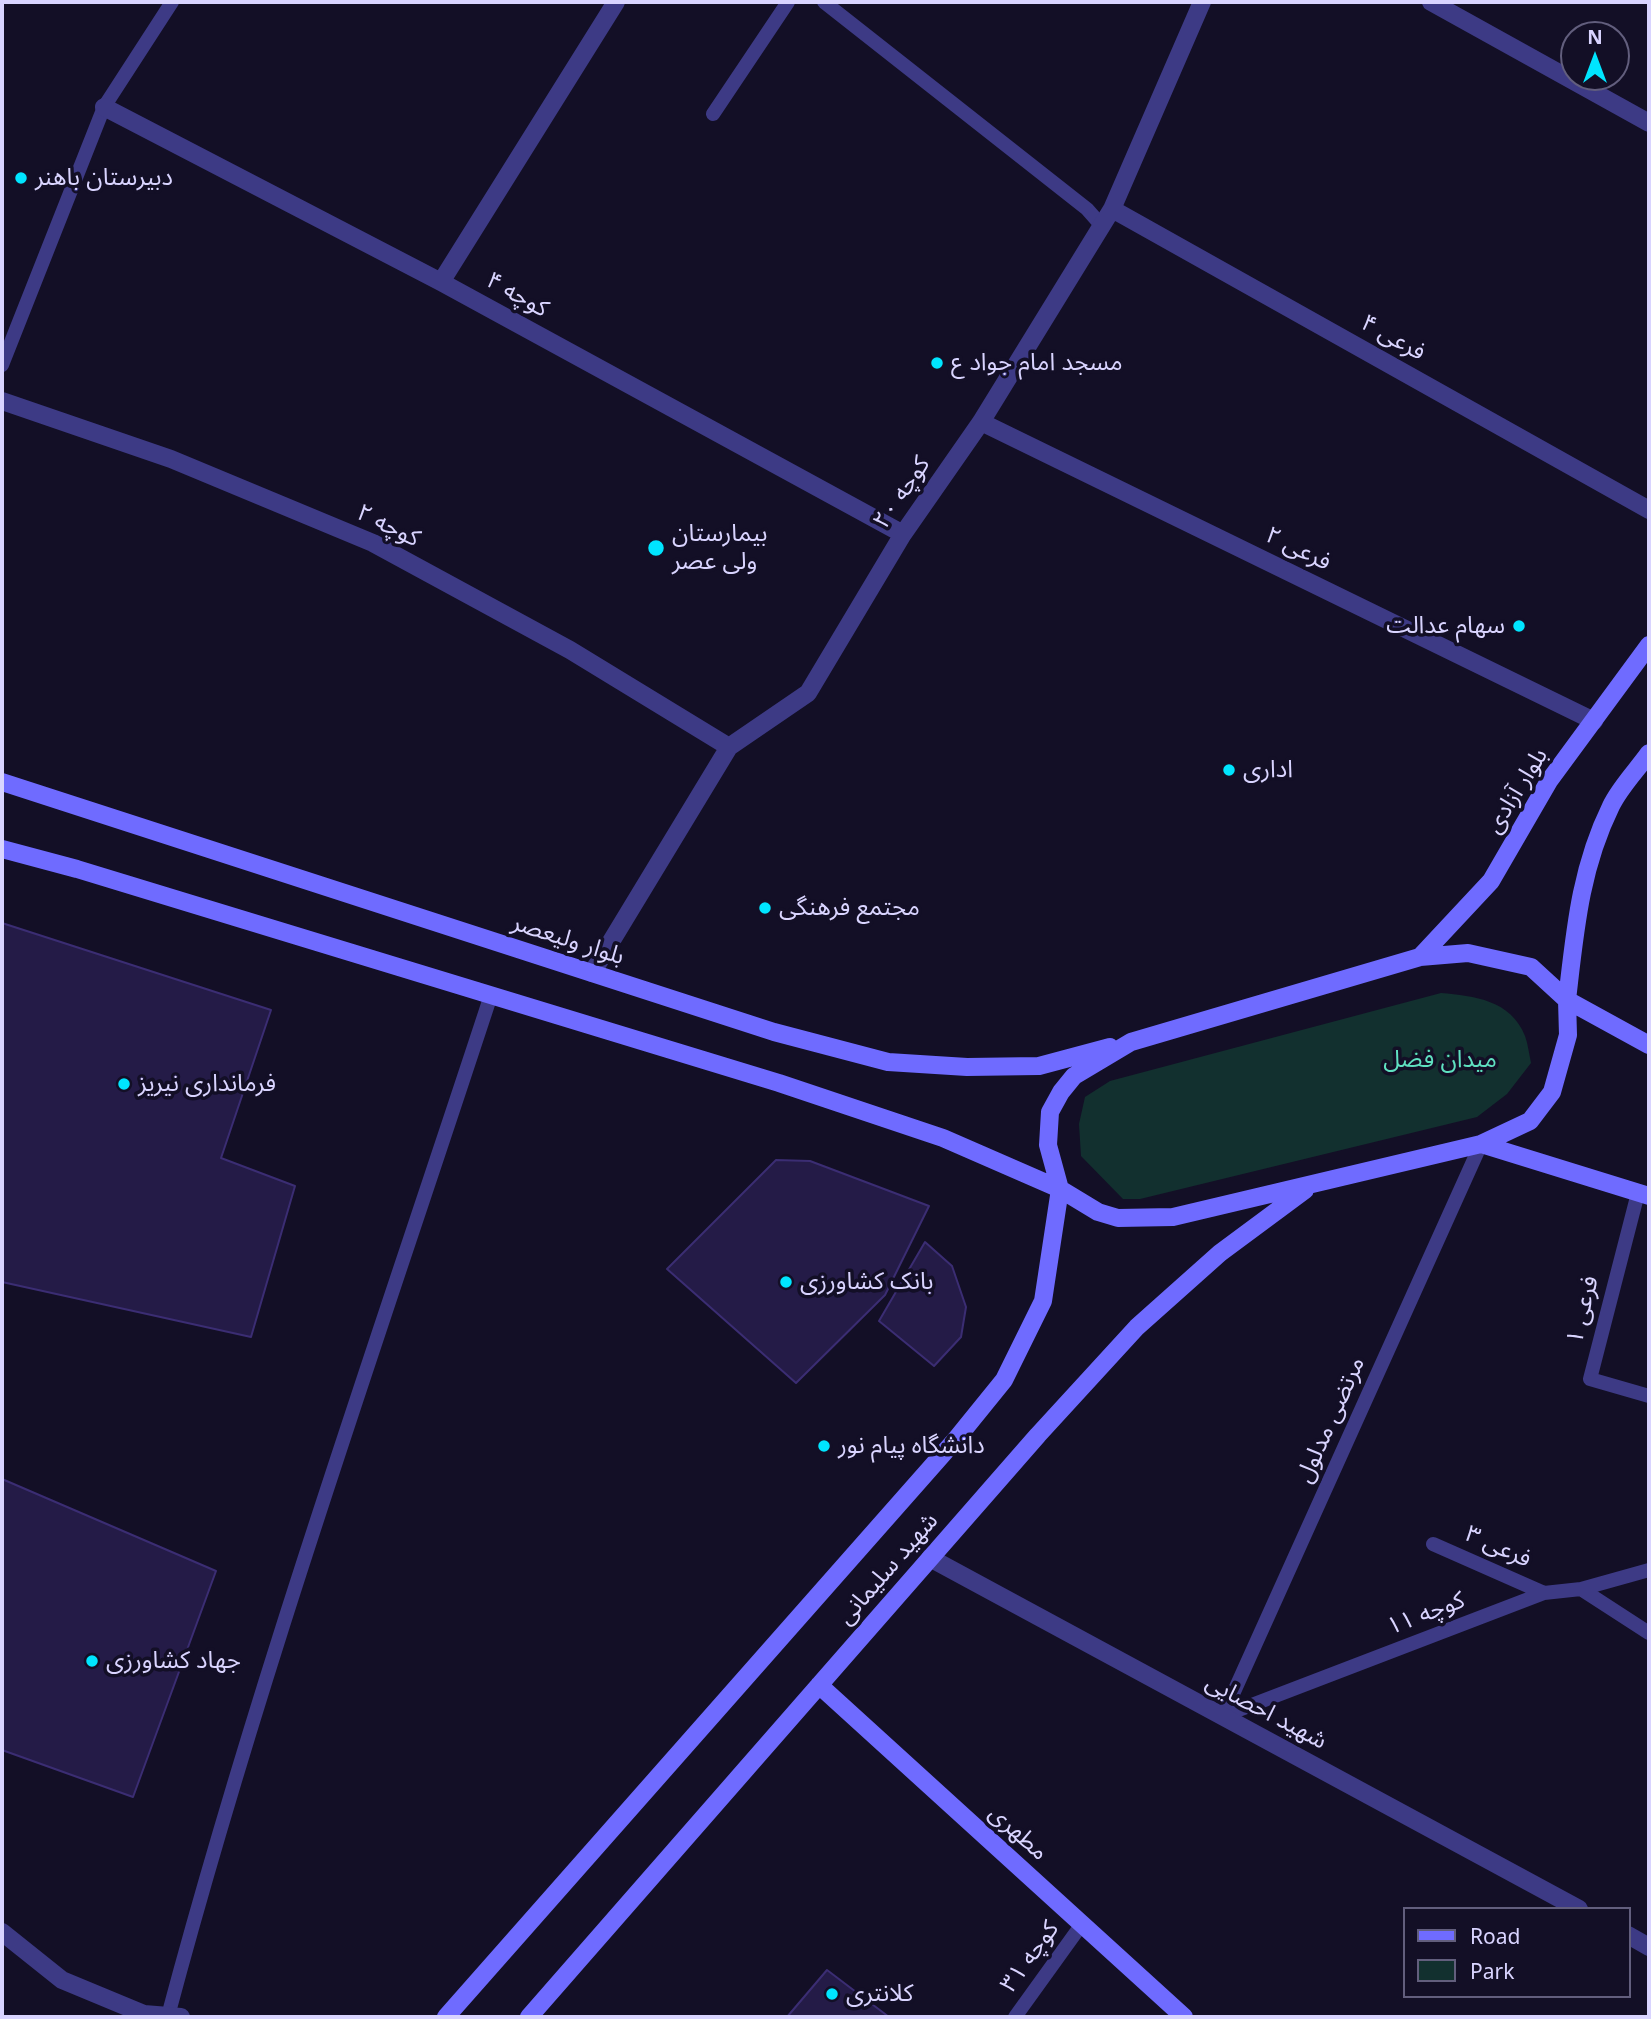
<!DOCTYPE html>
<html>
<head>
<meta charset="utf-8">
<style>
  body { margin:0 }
  #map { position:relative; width:1651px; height:2019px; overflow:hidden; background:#130f26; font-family:"Noto Sans",sans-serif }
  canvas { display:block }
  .frame { position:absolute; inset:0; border:4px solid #d9d4ff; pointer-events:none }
  .legend { position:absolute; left:1403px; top:1907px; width:228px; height:91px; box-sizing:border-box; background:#130f26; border:2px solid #625e7d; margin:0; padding:9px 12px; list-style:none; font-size:21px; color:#d9d4ff }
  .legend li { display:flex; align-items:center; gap:14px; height:35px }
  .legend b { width:35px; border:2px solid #625e7d }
  .north { position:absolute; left:1560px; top:21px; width:70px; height:70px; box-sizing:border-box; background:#130f26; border:2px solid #625e7d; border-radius:50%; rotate:0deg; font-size:19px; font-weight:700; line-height:28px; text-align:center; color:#d9d4ff }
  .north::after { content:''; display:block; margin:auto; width:24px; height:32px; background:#00e5ff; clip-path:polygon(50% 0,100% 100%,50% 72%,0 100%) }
</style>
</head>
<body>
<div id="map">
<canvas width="1651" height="2019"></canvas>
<div class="frame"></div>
<ul class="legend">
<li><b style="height:9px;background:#6f6bff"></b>Road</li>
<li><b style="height:19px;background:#12302f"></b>Park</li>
</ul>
<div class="north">N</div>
</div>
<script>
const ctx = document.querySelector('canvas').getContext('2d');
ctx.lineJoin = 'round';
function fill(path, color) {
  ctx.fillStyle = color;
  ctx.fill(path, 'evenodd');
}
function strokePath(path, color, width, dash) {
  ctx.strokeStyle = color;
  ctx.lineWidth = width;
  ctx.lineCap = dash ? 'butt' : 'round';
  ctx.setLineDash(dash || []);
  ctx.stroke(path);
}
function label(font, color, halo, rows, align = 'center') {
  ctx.font = font + ' "Noto Sans","Noto Sans Arabic",sans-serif';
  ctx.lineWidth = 7;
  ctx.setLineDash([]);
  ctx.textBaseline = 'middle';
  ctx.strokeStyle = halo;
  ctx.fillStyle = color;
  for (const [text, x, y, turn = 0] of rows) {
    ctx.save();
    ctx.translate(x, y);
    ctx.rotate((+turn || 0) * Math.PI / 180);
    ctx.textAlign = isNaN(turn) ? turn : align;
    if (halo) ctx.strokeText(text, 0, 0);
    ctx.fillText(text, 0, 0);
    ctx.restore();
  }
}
const green = new Path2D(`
  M1441,993c33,3 70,7 84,43 3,8 4,18 6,27l-24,31 -30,23 -337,82h-17l-42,-43 -2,-32 6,-27 25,-16z`);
const building = new Path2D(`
  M2,923l269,87 -50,148 74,28 -44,151 -249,-55z
  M776,1160l34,1 119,45 -44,89 -89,88 -129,-114z
  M925,1242l27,24 14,41 -5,30 -27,29 -55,-45z
  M2,1479l214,92 -83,226 -131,-47z
  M827,1970l62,47h-102z`);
const lane = new Path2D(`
  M824,2l263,207 15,17
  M713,114l75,-112
  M2,365l102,-258 68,-105
  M1638,1193l-48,186 59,17
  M1433,1544l111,49
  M1581,1589l68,44
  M1223,1716l258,-572
  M1223,1716l321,-123 37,-4 68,-19
  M168,2016c92,-345 212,-682 323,-1021
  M1015,2017l67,-93`);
const street = new Path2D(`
  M1431,2l218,121
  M104,107l337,175 462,252
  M1112,209l537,301
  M441,282l175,-280
  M2,401l169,58 202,84 197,107 159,97
  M981,422l613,299
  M592,973l137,-226 79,-54 95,-159 78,-112 131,-213 90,-207
  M930,1558l649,351
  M2,1932l60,48 82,34 37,3
  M1628,1935l21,12`);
const secondary = new Path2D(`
  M1649,753c-12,17 -29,34 -38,53 -31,63 -36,125 -44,194l82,45
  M2,782l772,250 114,30 79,5 72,-1 71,-19
  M2,849l75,20 702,214 164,55 117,51 -17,112 -39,79 -47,58 -511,579
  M1468,953l63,14 36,33 1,35 -16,57 -22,29 -49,23 -308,73 -55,1 -20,-6 -38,-23 -12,-44 2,-33 11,-20 13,-16 57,-34 289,-85z
  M1420,957l71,-76 58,-100 100,-136
  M1481,1144l168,52
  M819,1685l365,332
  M529,2017l509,-582 99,-108 83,-74 85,-63`);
const markers = [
  [21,178,7,"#00e5ff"],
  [937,363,7,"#00e5ff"],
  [656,548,9,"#00e5ff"],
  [1519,626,7,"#00e5ff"],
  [1229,770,7,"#00e5ff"],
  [765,908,7,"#00e5ff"],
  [124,1084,7,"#00e5ff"],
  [786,1282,7,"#00e5ff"],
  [824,1446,7,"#00e5ff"],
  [92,1661,7,"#00e5ff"],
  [832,1994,7,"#00e5ff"]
];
const poiNames = [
  ["دبیرستان باهنر",35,178],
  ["مسجد امام جواد ع",951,363],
  ["بیمارستان",672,534],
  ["ولی عصر",672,562],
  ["سهام عدالت",1505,626,"right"],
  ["اداری",1243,770],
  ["مجتمع فرهنگی",779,908],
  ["فرمانداری نیریز",138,1084],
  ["بانک کشاورزی",800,1282],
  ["دانشگاه پیام نور",838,1446],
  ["جهاد کشاورزی",106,1661],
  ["کلانتری",846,1994]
];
const streetNames = [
  ["کوچه ۴",517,295,29],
  ["فرعی ۴",1393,338,29],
  ["کوچه ۲۰",902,493,-56],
  ["کوچه ۲",388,526,26],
  ["فرعی ۲",1298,549,26],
  ["بلوار آزادی",1517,791,-58],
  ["بلوار ولیعصر",568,940,18],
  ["فرعی ۱",1583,1310,-76],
  ["مرتضی مدلول",1331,1420,-66],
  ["فرعی ۳",1498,1547,24],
  ["شهید سلیمانی",888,1569,-49],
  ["کوچه ۱۱",1426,1614,-21],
  ["شهید احصایی",1266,1712,28],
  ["مطهری",1018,1833,42],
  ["کوچه ۳۱",1030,1957,-54]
];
const parkNames = [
  ["میدان فضل",1440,1060]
];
fill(green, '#12302f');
fill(building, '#241b47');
strokePath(building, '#3b2d73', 2);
strokePath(lane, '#3d3a85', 14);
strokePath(street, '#3d3a85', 18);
strokePath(secondary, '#6f6bff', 18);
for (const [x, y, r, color] of markers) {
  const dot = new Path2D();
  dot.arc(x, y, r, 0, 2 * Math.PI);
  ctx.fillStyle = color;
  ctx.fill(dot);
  strokePath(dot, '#130f26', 2.5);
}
label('24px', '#d9d4ff', '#130f26', poiNames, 'left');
label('24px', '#d9d4ff', '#130f26', streetNames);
label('24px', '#5fe0c0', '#130f26', parkNames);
</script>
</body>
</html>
